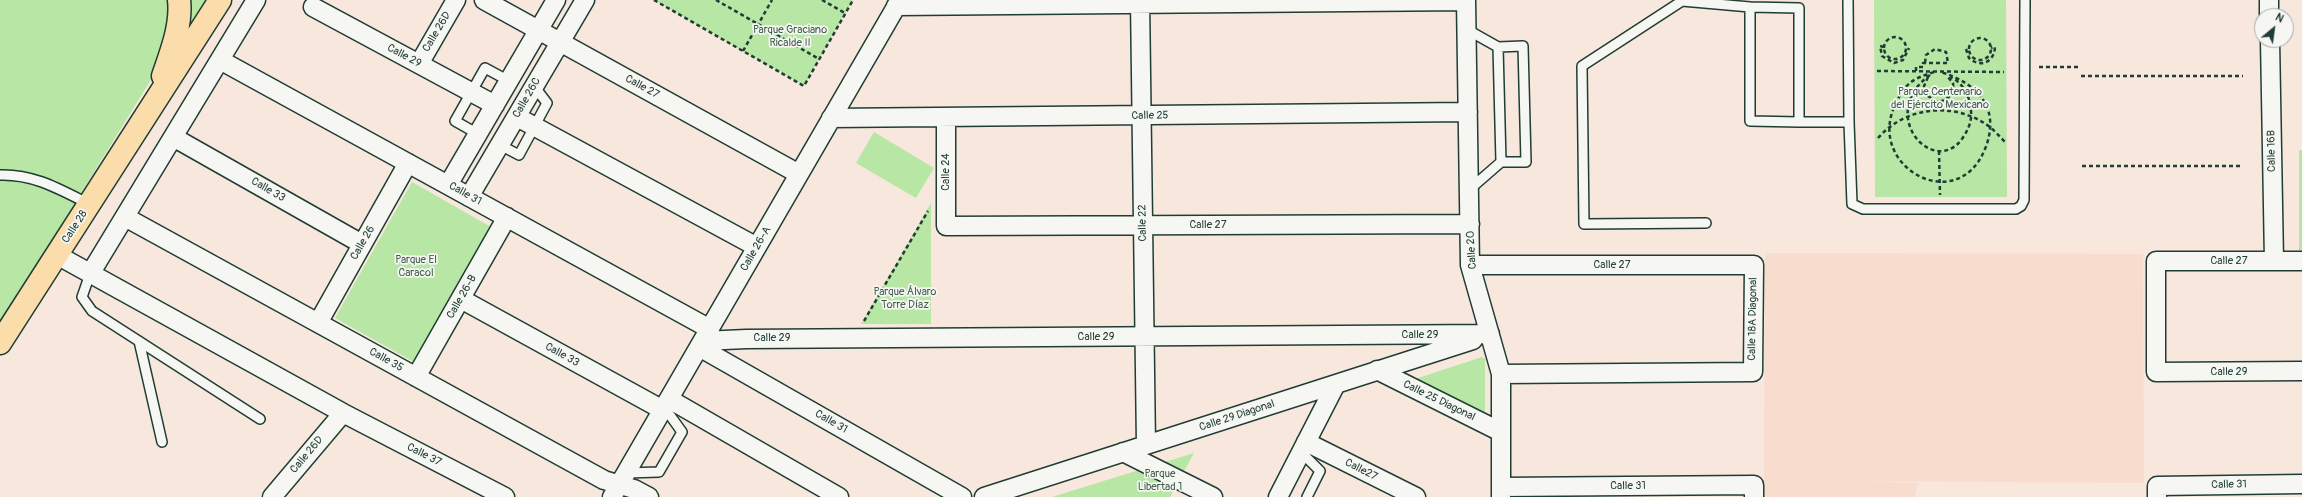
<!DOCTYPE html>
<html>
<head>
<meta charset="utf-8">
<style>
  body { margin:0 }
  #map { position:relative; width:2302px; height:497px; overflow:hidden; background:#f7e7dc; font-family:Pangolin,sans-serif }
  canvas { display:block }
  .north { position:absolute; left:2254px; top:8px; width:40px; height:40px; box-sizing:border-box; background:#f6f6f2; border:1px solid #a0aca6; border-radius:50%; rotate:29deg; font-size:11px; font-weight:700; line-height:16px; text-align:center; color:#1f3d34 }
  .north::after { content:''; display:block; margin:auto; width:14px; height:18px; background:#1f3d34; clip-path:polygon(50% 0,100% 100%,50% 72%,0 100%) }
</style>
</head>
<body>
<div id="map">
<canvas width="2302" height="497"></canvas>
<div class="north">N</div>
</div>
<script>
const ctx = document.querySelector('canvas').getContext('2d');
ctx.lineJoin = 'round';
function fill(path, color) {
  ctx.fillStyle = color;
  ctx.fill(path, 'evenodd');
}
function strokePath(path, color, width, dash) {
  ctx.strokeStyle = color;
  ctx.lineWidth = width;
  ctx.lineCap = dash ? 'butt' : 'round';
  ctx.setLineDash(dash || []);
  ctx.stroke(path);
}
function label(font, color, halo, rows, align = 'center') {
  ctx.font = font + ' Pangolin,sans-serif';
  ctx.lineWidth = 3.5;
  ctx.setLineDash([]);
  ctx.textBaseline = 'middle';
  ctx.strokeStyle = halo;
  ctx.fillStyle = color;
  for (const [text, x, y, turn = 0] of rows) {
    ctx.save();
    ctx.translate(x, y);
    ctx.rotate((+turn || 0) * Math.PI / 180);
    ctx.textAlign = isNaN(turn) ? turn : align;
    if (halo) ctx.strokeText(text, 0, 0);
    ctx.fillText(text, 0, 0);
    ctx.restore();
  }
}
const built = new Path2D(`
  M1765,253l378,1 1,229 -290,-2 64,2 -3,14h-151z`);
const green = new Path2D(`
  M0,0h174l-14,60 -11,23 -149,241z
  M189,0h23l-22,36 -2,-10z
  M654,0h199l-49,86z
  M1874,0h132l1,197h-132z
  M874,132l60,36 -18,30 -60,-35z
  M2299,150h3v104h-3z
  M412,182l79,45 -77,135 -79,-44z
  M931,203v121h-70z
  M1482,357l3,2v65l-82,-41z
  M1194,453l-24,44h-118z`);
const path = new Path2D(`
  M654,0l150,86 49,-86
  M716,0l103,59
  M822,0l23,13
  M1884 48a11 11 0 1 1 22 0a11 11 0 1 1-22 0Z
  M1969 49a11 11 0 1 1 22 0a11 11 0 1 1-22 0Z
  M1884,47l-4,-1 2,10 12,7 9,-3 6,-12
  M1966,49l3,9c11,10 25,5 26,-11l-4,1
  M743,51l29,-51
  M2039,67h42
  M1877,71l127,1
  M1916,71v-4h7v-4h25l-2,-11 -11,-3 -9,6 -1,8
  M1934,72c-21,7 -28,10 -38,31 -32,63 61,115 89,46 16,-40 -6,-65 -44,-77
  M1930,75c-54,39 3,103 32,64 6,-9 10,-17 9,-28 -1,-14 -7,-28 -21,-34
  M2081,76h162
  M1928,77l-4,9 2,9 12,7c10,-2 16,-8 15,-19l-6,-7
  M1878,138c28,-32 77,-37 112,-11 5,4 10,10 15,15
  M1939,151l1,44
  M2082,166h161
  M864,321l64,-110`);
const lane = new Path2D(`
  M1848,0l1,122 3,82 11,5h153l5,-3 3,-6 1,-200
  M1466,29l32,18 25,-1 3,116h-25l-3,-115
  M1799,122l-49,-1v-114l49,1v114h50
  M478,134l-23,-13 30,-53 24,13
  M500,145l19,10 28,-52 -13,-17
  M0,175c34,-1 59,14 89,29
  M1470,189l31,-27
  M1706,223l-122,1 -2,-158 100,-65 68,6
  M90,274l-8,23 10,14 168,108
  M139,341l23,101
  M1301,452l19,19 -13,26
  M626,473l33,-1 23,-40 -18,-25`);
const street = new Path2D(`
  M484,0l315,174
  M1140,0l6,445
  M1466,0l4,265 31,109v123
  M2269,0v16
  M896,6l570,-5
  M313,7l182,98
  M2270,40l4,221
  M220,60l490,269
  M419,64l37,-64
  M517,117l240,130
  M831,118l637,-6
  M946,118v108l524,-2
  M173,137l189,107
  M448,185l108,-185
  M469,197l116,-197
  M125,217l479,263 30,9 15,8
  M57,255l286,158 162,84
  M2302,261h-146v111l146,-1
  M1470,265h284l-1,107 -252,2
  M90,274l166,-274
  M461,299l202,111
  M318,323l90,-160
  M703,341l43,-2 744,-5
  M699,347l263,150
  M1377,370l124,62
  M416,377l91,-160
  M669,399l170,98
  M1306,442l110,55
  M1123,452l90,45
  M1501,487l253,-2v12
  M272,497l71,-84
  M612,497l288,-497
  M984,497l489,-157
  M1278,497l58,-113
  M2157,497v-11l145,-2`);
const primary = new Path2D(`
  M163,76c8,-23 19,-51 16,-76
  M0,343l220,-343`);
const parkNames = [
  ["Parque Graciano",790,30],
  ["Ricalde II",790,43],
  ["Parque Centenario",1940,92],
  ["del Ejército Mexicano",1940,105],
  ["Parque El",416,260],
  ["Caracol",416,273],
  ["Parque Álvaro",905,292],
  ["Torre Díaz",905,305],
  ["Parque",1160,474],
  ["Libertad 1",1160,487]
];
const streetNames = [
  ["Calle 26D",437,32,-59],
  ["Calle 29",404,56,28],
  ["Calle 27",642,87,29],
  ["Calle 26C",527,98,-60],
  ["Calle 25",1150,116,-1],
  ["Calle 16B",2272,151,-91],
  ["Calle 24",946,172,-90],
  ["Calle 33",268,190,30],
  ["Calle 31",465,194,29],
  ["Calle 22",1143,223,-91],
  ["Calle 27",1208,225],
  ["Calle 28",75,227,-57],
  ["Calle 26",363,243,-60],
  ["Calle 26-A",756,249,-60],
  ["Calle 20",1472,250,-94],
  ["Calle 27",2229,261],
  ["Calle 27",1612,265],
  ["Calle 26-B",462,297,-60],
  ["Calle 18A Diagonal",1753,319,-89],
  ["Calle 29",1420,335],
  ["Calle 29",1096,337],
  ["Calle 29",772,338],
  ["Calle 33",562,355,29],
  ["Calle 35",386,360,29],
  ["Calle 29",2229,372],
  ["Calle 25 Diagonal",1439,401,26],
  ["Calle 29 Diagonal",1237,416,-18],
  ["Calle 31",831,422,30],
  ["Calle 26D",307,455,-50],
  ["Calle 37",424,455,27],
  ["Calle27",1361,470,27],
  ["Calle 31",2229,485,-1],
  ["Calle 31",1628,486]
];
fill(built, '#f8dccd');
fill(green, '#b8e6a5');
strokePath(lane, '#1f3d34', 12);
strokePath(street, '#1f3d34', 21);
strokePath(primary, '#1f3d34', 25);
strokePath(path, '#1f3d34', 2.5, [4, 3]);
strokePath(lane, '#f6f6f2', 9);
strokePath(street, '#f6f6f2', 18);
strokePath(primary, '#fbddab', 22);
label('11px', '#3e5f4b', '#f6f6f2', parkNames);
label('11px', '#1f3d34', '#f6f6f2', streetNames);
</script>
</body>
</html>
